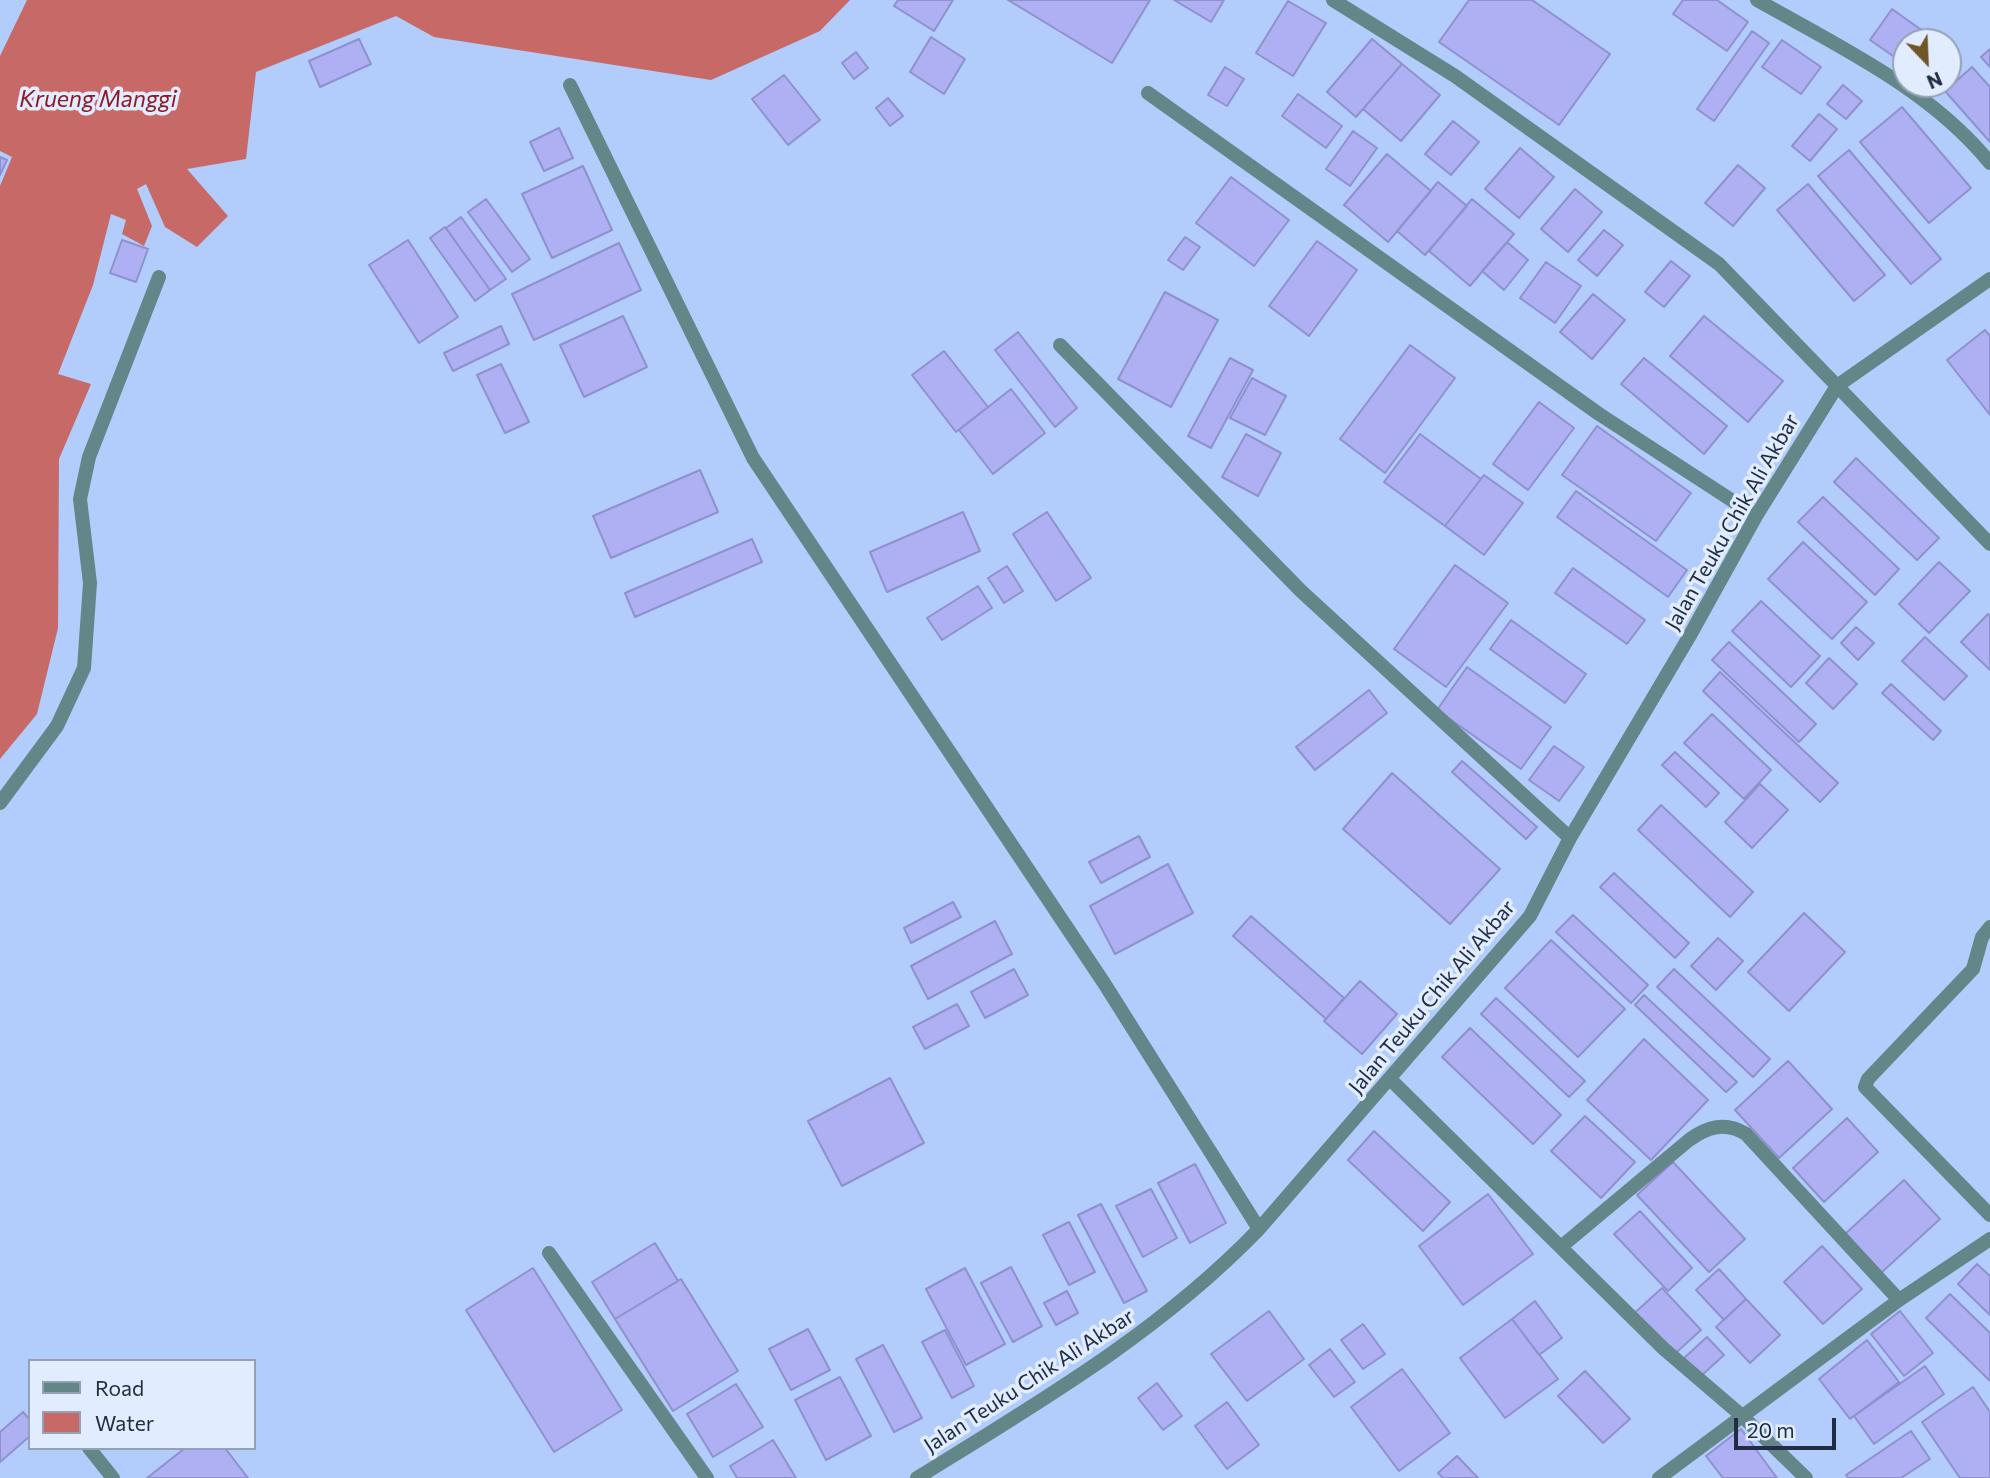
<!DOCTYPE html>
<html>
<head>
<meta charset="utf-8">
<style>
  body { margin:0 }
  #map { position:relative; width:1990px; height:1478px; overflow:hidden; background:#b2ccfb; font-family:Commissioner,sans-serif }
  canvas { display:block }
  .legend { position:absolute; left:28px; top:1359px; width:228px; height:91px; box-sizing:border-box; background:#e2ecff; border:2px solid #95a0b4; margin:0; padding:9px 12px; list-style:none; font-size:21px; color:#212d44 }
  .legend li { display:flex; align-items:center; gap:14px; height:35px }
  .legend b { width:35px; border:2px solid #95a0b4 }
  .north { position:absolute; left:1892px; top:28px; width:70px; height:70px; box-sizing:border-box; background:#e2ecff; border:2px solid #95a0b4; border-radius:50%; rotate:157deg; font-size:19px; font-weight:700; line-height:28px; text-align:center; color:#212d44 }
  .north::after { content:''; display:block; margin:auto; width:24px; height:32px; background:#6f5627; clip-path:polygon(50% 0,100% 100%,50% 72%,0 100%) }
  .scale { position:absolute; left:1734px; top:1418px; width:102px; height:32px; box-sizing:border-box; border:4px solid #212d44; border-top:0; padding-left:9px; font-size:21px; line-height:24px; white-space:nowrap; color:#212d44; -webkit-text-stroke:5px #e2ecff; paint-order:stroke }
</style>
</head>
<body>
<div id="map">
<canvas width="1990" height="1478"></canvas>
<ul class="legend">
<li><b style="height:9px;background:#638789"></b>Road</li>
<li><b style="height:19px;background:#c66967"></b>Water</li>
</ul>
<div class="north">N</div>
<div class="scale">20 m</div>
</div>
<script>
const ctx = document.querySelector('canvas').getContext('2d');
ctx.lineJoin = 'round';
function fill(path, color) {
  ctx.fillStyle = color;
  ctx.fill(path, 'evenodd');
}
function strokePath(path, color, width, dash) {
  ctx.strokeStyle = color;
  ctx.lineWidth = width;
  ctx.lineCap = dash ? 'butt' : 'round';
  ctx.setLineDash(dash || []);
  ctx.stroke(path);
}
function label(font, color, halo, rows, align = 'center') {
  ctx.font = font + ' Commissioner,sans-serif';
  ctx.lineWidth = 7;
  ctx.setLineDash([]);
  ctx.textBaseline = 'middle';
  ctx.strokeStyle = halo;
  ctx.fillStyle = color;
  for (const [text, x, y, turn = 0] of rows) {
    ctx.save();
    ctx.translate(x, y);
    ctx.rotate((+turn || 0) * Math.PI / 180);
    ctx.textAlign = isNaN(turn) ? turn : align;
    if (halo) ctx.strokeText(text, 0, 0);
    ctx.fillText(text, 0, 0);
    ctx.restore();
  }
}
const water = new Path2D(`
  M27,0h823l-30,31 -109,49 -277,-43 -38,-21 -140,56 -10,87 -59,10 41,47 -31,31 -32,-20 -19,-43 -9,5 15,37 -8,20 -22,-12 4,-14 -15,-6 -18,71 -35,89 33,10 -32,75 -1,169 -21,86 -37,45v-573l12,-29 -12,-6v-95z`);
const building = new Path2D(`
  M898,0h55l-19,31 -40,-25z
  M1008,0h142l-38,63z
  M1174,0h50l-13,22z
  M1469,0h63l78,54 -51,71 -120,-83z
  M1683,0h34l31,22 -21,29 -54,-37z
  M1288,1l38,22 -33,53 -37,-23z
  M1892,9l45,32 -31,1v23l-36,-25z
  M1752,31l17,12 -55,78 -17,-12z
  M931,37l34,22 -21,35 -34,-22z
  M359,39l12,25 -51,23 -11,-26z
  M1372,39l30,25 -46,53 -29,-25z
  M1782,40l39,27 -20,27 -39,-27z
  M1990,49v18l-9,-10z
  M856,52l12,16 -14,11 -12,-16z
  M1402,64l38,31 -39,46 -38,-32z
  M1225,67l19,12 -17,27 -19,-11z
  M1972,67l18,20v55l-45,-51z
  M784,75l36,45 -32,25 -36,-46z
  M1843,85l19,16 -16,18 -19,-15z
  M1298,94l44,32 -16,22 -44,-32z
  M888,98l15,18 -13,10 -14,-18z
  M1902,107l69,81 -42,35 -69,-81z
  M1819,114l18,15 -27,32 -18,-15z
  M1453,121l26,21 -28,33 -26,-21z
  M559,128l14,30 -29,13 -14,-29z
  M1353,131l24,17 -27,38 -24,-17z
  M1520,148l34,29 -35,41 -34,-29z
  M1849,150l92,109 -30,25 -93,-108z
  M1387,154l44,37 -43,51 -44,-37z
  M0,157l7,3 -7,15z
  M1738,165l27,23 -32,38 -28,-23z
  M583,166l29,64 -60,28 -30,-64z
  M1231,177l58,43 -35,46 -58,-43z
  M1438,182l29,24 -42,49 -28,-24z
  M1808,184l77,91 -31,26 -77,-91z
  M1575,189l27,23 -34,40 -27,-23z
  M486,199l44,60 -18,13 -44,-60z
  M1472,199l42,35 -44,52 -41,-35z
  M461,217l45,62 -16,11 -44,-62z
  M445,227l45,63 -15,11 -45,-63z
  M1604,230l19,15 -26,31 -19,-16z
  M1185,237l15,10 -17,23 -15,-10z
  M122,240l26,9 -12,33 -26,-9z
  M408,240l50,77 -39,26 -50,-78z
  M1317,241l40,29 -48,66 -40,-30z
  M1507,242l21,18 -24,30 -22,-19z
  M619,243l22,47 -107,50 -22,-46z
  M1671,261l19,15 -26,31 -19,-15z
  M1546,262l35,24 -26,37 -35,-25z
  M1165,292l53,28 -47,87 -53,-28z
  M1593,294l32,26 -33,39 -32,-27z
  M623,316l24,51 -63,30 -24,-52z
  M1704,316l79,65 -35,41 -78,-66z
  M501,326l8,18 -56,27 -9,-18z
  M1985,330l5,6v79l-43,-55z
  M1018,332l59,76 -22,19 -60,-77z
  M1410,345l45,33 -70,95 -45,-34z
  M944,351l44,56 -32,25 -44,-57z
  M1230,358l23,12 -42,78 -23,-12z
  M1644,358l83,68 -23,28 -83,-70z
  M501,364l28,58 -24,11 -28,-58z
  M1252,378l34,18 -21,39 -35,-17z
  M1011,389l34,44 -52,41 -34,-44z
  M1539,402l35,26 -46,62 -35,-26z
  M1597,426l94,67 -35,48 -94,-66z
  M1246,434l35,19 -23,43 -36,-19z
  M1420,434l61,45 -36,47 -61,-44z
  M1856,458l83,80 -22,22 -83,-78z
  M700,470l18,42 -107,46 -18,-42z
  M1484,475l39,28 -39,52 -39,-29z
  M1576,491l111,79 -19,27 -111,-80z
  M1823,497l76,72 -24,26 -77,-73z
  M963,512l17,39 -93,41 -17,-40z
  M1047,512l44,66 -35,23 -43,-67z
  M752,539l10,23 -127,55 -10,-24z
  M1803,542l64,60 -35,37 -64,-60z
  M1939,562l31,29 -41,42 -30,-29z
  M1455,565l53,38 -62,84 -52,-38z
  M1007,566l16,25 -19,12 -16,-25z
  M1573,568l72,52 -18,24 -72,-51z
  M978,586l14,22 -50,32 -15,-22z
  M1761,601l59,55 -29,31 -59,-56z
  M1988,614l2,2v54l-29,-28z
  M1511,620l75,54 -21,29 -75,-54z
  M1856,627l18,16 -16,17 -17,-17z
  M1925,637l42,39 -23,24 -42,-39z
  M1729,642l87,82 -17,18 -87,-82z
  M1829,658l28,26 -24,25 -27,-26z
  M1467,667l84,60 -30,42 -84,-59z
  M1720,672l118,111 -18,19 -117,-111z
  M1891,684l50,47 -8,9 -51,-47z
  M1369,690l18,23 -72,57 -19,-23z
  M1712,714l59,56 -27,29 -60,-56z
  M1554,746l30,21 -25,34 -30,-21z
  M1675,752l44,41 -13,14 -44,-42z
  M1462,761l75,66 -11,12 -74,-67z
  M1392,773l108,96 -50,55 -107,-95z
  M1760,784l28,26 -36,38 -27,-26z
  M1661,805l92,87 -23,25 -92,-87z
  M1139,836l11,21 -49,26 -12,-21z
  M1168,864l25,49 -78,41 -25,-48z
  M1614,873l75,70 -14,15 -75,-71z
  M953,902l8,15 -50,26 -7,-15z
  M1804,913l41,39 -56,59 -41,-39z
  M1573,915l75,70 -17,18 -75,-71z
  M1251,916l93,82 -18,21 -93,-83z
  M995,921l17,33 -84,45 -17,-33z
  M1718,938l25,23 -27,29 -25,-24z
  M1551,940l74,69 -47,48 -73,-69z
  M1014,969l14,26 -43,23 -14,-26z
  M1674,969l96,90 -17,18 -96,-90z
  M1360,981l37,33 -35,40 -38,-33z
  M1644,995l93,87 -11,10 -91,-87z
  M1496,998l89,83 -16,16 -88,-83z
  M957,1004l12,22 -44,23 -12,-22z
  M1470,1028l91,87 -28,29 -91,-87z
  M1644,1039l64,61 -57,60 -64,-60z
  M1788,1061l44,48 -53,49 -44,-48z
  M890,1078l34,65 -82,43 -34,-65z
  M1585,1116l50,46 -34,36 -50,-47z
  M1847,1118l31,34 -54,50 -31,-34z
  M1374,1131l76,71 -27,29 -75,-71z
  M1673,1162l72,77 -36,33 -72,-77z
  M1195,1164l31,59 -36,20 -32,-60z
  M1904,1180l36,39 -59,54 -36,-39z
  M1151,1189l26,49 -34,19 -27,-51z
  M1488,1194l45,60 -70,51 -44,-59z
  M1101,1204l46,87 -23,12 -46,-88z
  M1640,1211l52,57 -24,23 -54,-57z
  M1069,1222l26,50 -26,13 -26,-50z
  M655,1243l23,38 -63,38 -23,-37z
  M1822,1246l40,43 -39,35 -39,-42z
  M1977,1264l13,12v39l-32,-31z
  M1011,1267l31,59 -29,16 -32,-59z
  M533,1268l89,142 -68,42 -88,-142z
  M965,1268l40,76 -39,21 -40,-76z
  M1719,1269l27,30 -22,21 -28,-30z
  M681,1279l57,92 -65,40 -58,-92z
  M1662,1288l39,42 -33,30 -39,-42z
  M1067,1291l11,22 -22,12 -12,-22z
  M1950,1294l40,39v48l-64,-63z
  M1746,1299l34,36 -30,28 -34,-36z
  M1535,1301l27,37 -23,17 -27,-36z
  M1269,1311l35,48 -57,42 -36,-47z
  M1900,1311l33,42 -29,23 -33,-42z
  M1512,1319l46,60 -53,39 -45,-60z
  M1363,1324l22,30 -22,15 -22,-29z
  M808,1329l22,41 -39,20 -22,-41z
  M945,1330l29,56 -22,12 -30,-56z
  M1707,1337l17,18 -23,21 -17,-18z
  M1867,1340l32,42 -49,37 -31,-40z
  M883,1345l39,73 -28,14 -38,-73z
  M1330,1349l25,33 -21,15 -25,-32z
  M1925,1366l19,28 -70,50 -20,-28z
  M1402,1369l48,64 -51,38 -48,-64z
  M1585,1371l45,48 -27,24 -45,-47z
  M840,1377l31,59 -45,24 -31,-60z
  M1157,1383l25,33 -19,14 -25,-32z
  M736,1384l27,43 -50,30 -26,-43z
  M1973,1387l17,25v66h-30l-38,-56z
  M1227,1402l32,43 -32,24 -32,-43z
  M23,1412l7,8v16l-30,26v-30z
  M1741,1429l36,49h-54l-17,-22z
  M1911,1431l19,28 -29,19h-53l-2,-3z
  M773,1440l23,38h-59l-7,-12z
  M185,1448h40l23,30h-101z
  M1457,1456l21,22h-35l-5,-5z`);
const lane = new Path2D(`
  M0,803l57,-77 27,-58 6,-85 -10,-84 9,-42 70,-180`);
const street = new Path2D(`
  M1333,0l122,76 264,188 271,280
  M1757,0c81,46 173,89 233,163
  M570,85l183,373 351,525 155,246
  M1148,93l451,321 157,102
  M1060,345l241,246 269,247
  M1990,927l-8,10 -9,32 -105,110 -3,8 125,128
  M1391,1080l273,269 77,66 65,63
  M1562,1246l127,-106c18,-13 36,-19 57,-6l153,166
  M549,1253l158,225
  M89,1448l24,30
  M917,1478c121,-75 243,-146 342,-249l271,-313 40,-78 119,-201 67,-121 81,-130 153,-107
  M1659,1478l240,-178 91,-61`);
const streetNames = [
  ["Jalan Teuku Chik Ali Akbar",1732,522,-60],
  ["Jalan Teuku Chik Ali Akbar",1432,997,-50],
  ["Jalan Teuku Chik Ali Akbar",1029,1381,-33]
];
const waterNames = [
  ["Krueng Manggi",98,99]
];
fill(water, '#c66967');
fill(building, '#aeb0f3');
strokePath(building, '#8f91ce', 2);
strokePath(lane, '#638789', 14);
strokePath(street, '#638789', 14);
label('21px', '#212d44', '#e2ecff', streetNames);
label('italic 23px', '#8d1924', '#e2ecff', waterNames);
</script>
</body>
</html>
